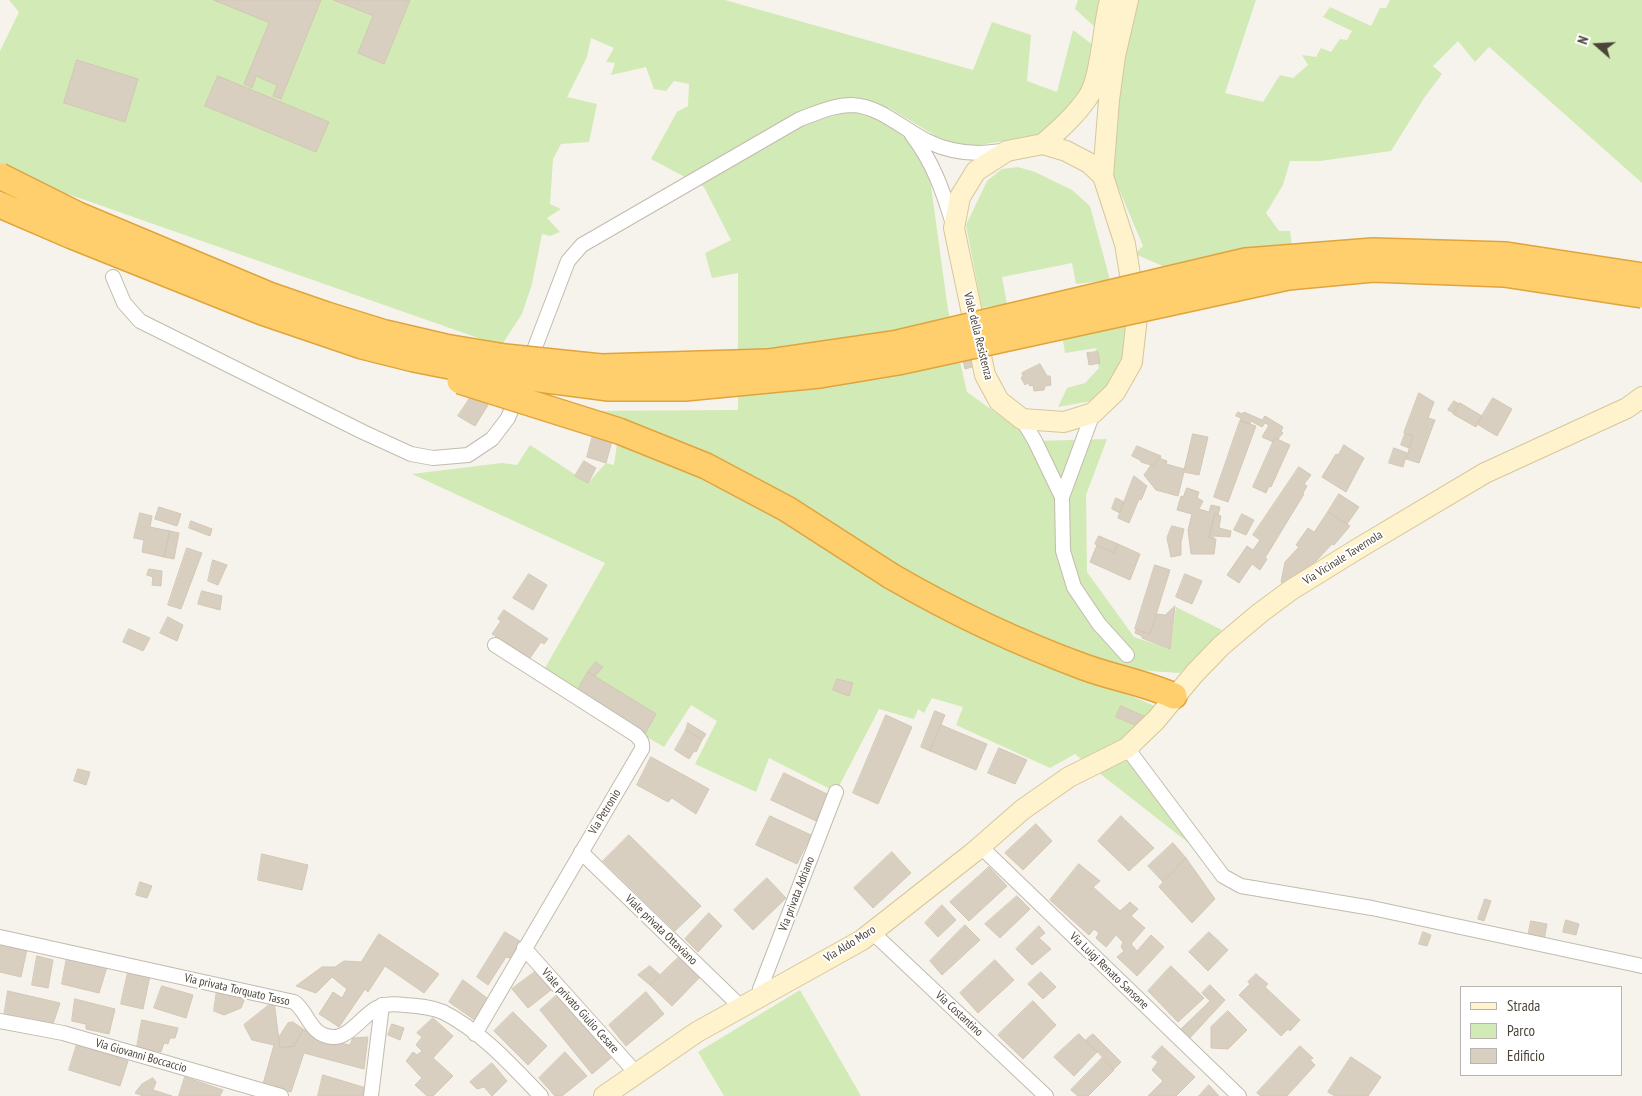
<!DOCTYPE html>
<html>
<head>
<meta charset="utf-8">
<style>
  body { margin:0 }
  #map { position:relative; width:1642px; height:1096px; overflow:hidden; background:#f6f3ec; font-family:"PT Sans Narrow",sans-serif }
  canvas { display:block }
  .legend { position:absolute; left:1460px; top:986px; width:162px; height:90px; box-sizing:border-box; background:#fff; border:1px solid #b7b4b0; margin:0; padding:6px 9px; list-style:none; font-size:15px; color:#4b4439 }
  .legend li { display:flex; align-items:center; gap:10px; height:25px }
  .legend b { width:25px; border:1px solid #b7b4b0 }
  .north { position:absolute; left:1572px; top:20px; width:50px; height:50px; -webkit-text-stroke:4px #fff; paint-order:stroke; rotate:289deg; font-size:14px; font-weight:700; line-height:20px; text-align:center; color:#4b4439 }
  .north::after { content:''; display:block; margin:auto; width:18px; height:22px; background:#4b4439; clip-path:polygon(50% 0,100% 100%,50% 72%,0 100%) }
</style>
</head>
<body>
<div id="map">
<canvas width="1642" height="1096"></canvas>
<ul class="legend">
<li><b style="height:6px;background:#fff3cd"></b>Strada</li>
<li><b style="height:14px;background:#d2eab5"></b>Parco</li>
<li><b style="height:14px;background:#d8cfc1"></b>Edificio</li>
</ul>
<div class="north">N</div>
</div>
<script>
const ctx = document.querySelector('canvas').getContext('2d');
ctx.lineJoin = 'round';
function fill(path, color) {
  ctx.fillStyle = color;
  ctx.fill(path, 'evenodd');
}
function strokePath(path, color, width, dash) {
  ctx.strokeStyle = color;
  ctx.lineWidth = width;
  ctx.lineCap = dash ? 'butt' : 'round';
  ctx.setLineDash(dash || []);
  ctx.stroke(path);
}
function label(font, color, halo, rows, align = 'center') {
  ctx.font = font + ' "PT Sans Narrow",sans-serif';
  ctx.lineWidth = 4;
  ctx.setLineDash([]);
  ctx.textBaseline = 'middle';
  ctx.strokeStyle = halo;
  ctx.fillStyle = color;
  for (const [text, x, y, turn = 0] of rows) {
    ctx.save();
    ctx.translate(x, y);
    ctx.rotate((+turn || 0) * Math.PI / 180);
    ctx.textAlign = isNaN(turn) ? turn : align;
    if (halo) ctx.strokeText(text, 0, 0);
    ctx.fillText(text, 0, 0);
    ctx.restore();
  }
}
const green = new Path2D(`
  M9,0h716l248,70 19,-48 39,13 -4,46 30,11 16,-62 20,15 -8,43 -43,47 -69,11 -29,-5 -56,-34 39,50 21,153 19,82 68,49 72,-2 -21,56 1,77 47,65 36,12 6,-42 46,23 -42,43 -75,-5 -2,16 52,22 -27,33 67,109 -120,-94 -25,14 -94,-43 7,-18 -31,-9 -8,15 -6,-4 -4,10 -35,-10 -43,83 -67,-34 -13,34 -61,-28 22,-43 -26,-16 -27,42 -123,-72 64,-112 -193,-89 90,-11 15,2 13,-20 58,38 18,-20 8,2 3,-21 -39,-33 160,-1v-137l-26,5 -7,-25 26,-13 -27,-53 -53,-28 26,-47 11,-6 1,-22 -15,-3 -8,10 -12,-2 -8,-22 -35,8 4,-12 -9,-1 8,-14 -23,-10 -4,19 -20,40 30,7 -8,38 -28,2 -8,15 -3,45 11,5 -14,9 13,14 -10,4 -8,-2 -10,50 -10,30 -21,32 -493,-173 -8,-5v-117l19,-39z
  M1078,0h24l-8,26 -19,-17z
  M1135,0h121l-31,93 38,9 17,-27 13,3 15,-13 -6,-10 14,2 5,-9 10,4 9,-13 7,1 5,-9 -29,-14 7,-10 41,19 9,-18h6l4,-8h252v183l-153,-136 -14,15 -17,-21 -25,25 9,8 -18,24 -33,53 -71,10h-30l-7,24 -17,28 13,18h11l2,15 -127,21 -30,-13 8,-8 -30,-71 -1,-49z
  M1018,167l17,5 37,18 18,16 20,74 -34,4 -4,-21 -70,14 5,27 -25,4 -16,-83 21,-44 15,-12z
  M1129,319v29l-13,32 -24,21 -34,6 9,-19 18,-5 14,-15 -5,-15 3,-5 -32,5 -3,-18z
  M800,990l61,106h-137l-26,-44z`);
const building = new Path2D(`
  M214,0h107l-40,99 -8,-3 4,-11 -21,-9 -4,12 -8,-4 25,-61z
  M334,0h76l-26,64 -26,-11 15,-37z
  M77,60l61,19 -13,43 -61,-19z
  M218,76l111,46 -13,30 -111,-46z
  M1098,352l2,11 -11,2 -2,-12z
  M972,354l3,12 -10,3 -3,-13z
  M1040,364l7,12h3l1,9 -6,1 -1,4 -10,1 -1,-6 -3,1 -2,-3 -3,2 -4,-7 2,-2 -1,-3z
  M1419,393l15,9 -6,16 7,2 -16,43 -13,-4 7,-23 -9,-3z
  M472,395l16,10 -13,21 -17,-10z
  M1493,398l19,11 -15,27 -20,-12z
  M1454,401l5,3 -5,9 -6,-3z
  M1460,403l22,13 -6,11 -23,-13z
  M1238,412l4,2 2,-2 18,8 3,-4 18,11 -2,4 2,2 -5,6 -3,-1 -2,4 -11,-5 7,-12 -4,-2 -3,4 -11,-6 -1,3 -10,-3 1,-3 -5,-2z
  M1240,421l16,5 -28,76 -14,-5z
  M1193,434l15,3 -9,38 -15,-3 -6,24 -22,-6 -12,-15 7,-10 3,1 5,-8 8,3 -1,3 18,5z
  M1405,434l8,2 -4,12 -8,-3z
  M593,435l19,6 -6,22 -19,-6z
  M1275,438l15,7 -19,42 -2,-1 -3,7 -13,-6z
  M1344,445l20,13 -18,34 -24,-15 14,-23 2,1z
  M1137,446l24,10 -1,2h-1l-5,8 -13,-4 -1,-2 -8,-4z
  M1394,448l13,5 -4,14 -14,-4z
  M584,461l12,7 -8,15 -13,-7z
  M1299,467l12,8 -7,9 3,2 -4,7 1,1 -39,64 2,1 -7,11 -8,-6 -13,19 -12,-8 20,-29 6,4 7,-10 -7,-5z
  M1134,476l13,10 -6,14 -2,-1 -10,24 -11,-5z
  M1187,488l12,4 -2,6 6,3 -4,8 10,3 2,-7 9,2 -2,8 -3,-1 -6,24 7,1 -2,15h-23l-3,-24 4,-16 -15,-4 4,-14 2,1z
  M1339,494l20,13 -12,17 -19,-12z
  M1116,498l8,4 -4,11 -8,-4z
  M159,507l22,7 -4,12 -22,-7z
  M1328,512l22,14 -16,19 -2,-1 -14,15 -24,21 -10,5 -3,-3 4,-20 14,-15 -3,-2 12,-17 6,4z
  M140,513l12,3 -2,11 20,4 -6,26 -22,-5 2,-12 -10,-2z
  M1215,514l6,2 -2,12 12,3 -1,6 -16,-1 -1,3 -4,-1z
  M1242,514l12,6 -8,15 -12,-5z
  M191,521l21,8 -2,7 -21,-8z
  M1172,526l12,3 -3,13v13l-10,2 -4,-19z
  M170,531l9,2 -5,26 -10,-2z
  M1099,536l19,8 -4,9 -19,-9z
  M1118,544l22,10 -10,26 -40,-18 7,-17 17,8z
  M187,548l15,5 -21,56 -13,-4z
  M213,560l14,5 -9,20 -10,-4z
  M1155,565l15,5 -20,64 -15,-5z
  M149,569l13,2 -1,15 -9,-1 1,-8 -6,-2z
  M529,574l18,11 -14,25 -20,-12z
  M1185,574l17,7 -10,23 -16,-7z
  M202,591l20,5 -2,14 -22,-6z
  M1175,606l-5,43 -28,-11v-2l-7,-3 1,-3 14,4 7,-20 8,1z
  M504,610l44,29 -4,5 -3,-2 -11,16 -38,-24 9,-13 -3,-2z
  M168,617l15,8 -6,16 -17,-8z
  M129,629l21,9 -7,13 -20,-9z
  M596,662l7,5 -8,9 -7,-4z
  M588,672l68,42 -11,20 -68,-43z
  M837,679l16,4 -4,13 -16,-6z
  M1121,706l27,12 -8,9 -24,-10z
  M935,711l10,4 -15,36 -9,-4z
  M886,715l26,12 -34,77 -25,-11z
  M688,723l18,11 -4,6 -16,-10z
  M941,725l46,19 -11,26 -46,-19z
  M686,730l16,10 -6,12 -2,-1 -5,8 -14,-9z
  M999,748l28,12 -12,24 -27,-11z
  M651,757l58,32 -13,25 -24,-16 -4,4 -31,-17z
  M78,769l12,3 -4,13 -12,-4z
  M784,773l45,22 -13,26 -45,-21z
  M770,816l41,19 -14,29 -41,-19z
  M1121,816l33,32 -25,23 -31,-30z
  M1036,824l16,17 -29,29 -18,-17z
  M629,835l72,71 -26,25 -72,-70z
  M1173,843l13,15 -23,24 -15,-16z
  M892,852l19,21 -38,35 -19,-20z
  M262,854l46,11 -6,25 -44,-10z
  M1186,858l29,41 -23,24 -33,-36z
  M1079,864l21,17 -7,6 27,24 10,-9 8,7 -7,7 14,12 -14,16 6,7 14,-16 13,12 -27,29 -20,-19 7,-6 -3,-4 2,-5 -7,-7 -10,12 -10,-9 3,-5 -5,-4 -5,6 -39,-35z
  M989,867l18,19 -38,35 -19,-19z
  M767,878l19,20 -33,32 -19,-20z
  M140,882l12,4 -5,12 -11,-3z
  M1017,896l13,13 -30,29 -15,-14z
  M1485,899l6,2 -7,20 -6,-2z
  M942,905l14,15 -18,17 -13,-14z
  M709,913l13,13 -24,26 -13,-13z
  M1566,920l13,4 -3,11 -13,-3z
  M1531,921l16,3 -3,16 -16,-3z
  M965,925l15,15 -38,35 -12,-14z
  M1039,926l6,7 -6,5 12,11 -19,16 -16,-16z
  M505,932l18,11 -9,16 -8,-2 -18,28 -11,-8z
  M1209,932l19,18 -20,21 -19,-19z
  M1423,932l8,3 -4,11 -8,-2z
  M379,934l60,40 -15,19 -39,-27 -17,26 -3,-3 -26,38 -20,-13 14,-22 9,6 5,-9 -15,-12 -16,16 -20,-7 26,-19h13l9,-6 17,1z
  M0,943l27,6 -6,28 -21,-5z
  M683,953l21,20 -32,33 -22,-21z
  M37,956l16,4 -5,28 -16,-3z
  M67,957l40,10 -8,26 -37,-9z
  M995,960l19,20 -36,33 -18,-20z
  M650,966l10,9 -10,10 -12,-10z
  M1171,966l33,32 -26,24 -30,-31z
  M536,971l15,19 -23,18 -16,-19z
  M128,972l22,4 -7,33 -22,-5z
  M1041,972l15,15 -13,12 -15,-15z
  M1256,974l12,10 -3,3 35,33 -10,11 -2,-2 -7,7 -42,-41 11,-11 -2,-2z
  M463,980l24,18 -1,11 -10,12 -27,-19z
  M1210,985l15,15 -37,40 -9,-9 31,-30 -8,-8z
  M162,986l31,9 -7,23 -32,-10z
  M217,990l28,8 -4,10 -17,7 -10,-4z
  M8,991l52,12 -8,24 -48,-11z
  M646,992l18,22 -38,32 -17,-21z
  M558,994l53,64 -19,16 -52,-64z
  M75,999l40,10 -6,25 -23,-5v-5l-14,-3z
  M274,1001l6,47 14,-2 9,-17 29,17 8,-3 10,2 3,-7 15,-1 -4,32 -60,-16 -13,39 -28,-8 11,-39 -22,-5 -8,-15z
  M1033,1001l23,24 -33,34 -25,-24z
  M1228,1011l19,19 -19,19 -17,-1v-21z
  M513,1012l34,34 -19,19 -34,-34z
  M433,1018l20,18 -20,22 20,18 -20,20h-6l-12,-11 7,-7 -16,-17 7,-9 4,3 5,-4 -6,-6 6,-8 -5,-4z
  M142,1020l36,8 -3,10h-5l-2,6 -4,-1 -3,9 -24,-5z
  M293,1022l10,7 -9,17 -14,2 -1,-11 9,-14z
  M392,1024l12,4 -4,12 -12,-5z
  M1079,1034l18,18 -23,24 -20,-19z
  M1093,1034l28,28 -7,7 -28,-29z
  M77,1044l51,17 -8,25 -51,-16z
  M1162,1046l33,31 -19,19h-28l15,-15 -11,-11 6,-8 -6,-5z
  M1300,1046l13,12 -3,2 5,5 -28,31h-26l-4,-3z
  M565,1052l22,24 -25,20h-7l-16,-18z
  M1351,1057l30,20 -13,19h-33l-7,-4z
  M1102,1058l12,12 -26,26h-10l-7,-6z
  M492,1063l15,18 -15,15 -8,-9 -7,2 -7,-7z
  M323,1075l43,13 -2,8h-46z
  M185,1077l38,13 -3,6h-41z
  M153,1078l3,4 -3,8 19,6h-29l-8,-3 7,-9z
  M1209,1085l10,11h-20z`);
const street = new Path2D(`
  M912,135c21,27 31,56 41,89
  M113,277l11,26 16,18 223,111 48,22 22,4 35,-3 24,-16 16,-21 10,-25
  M529,363l39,-102 14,-16 218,-126c17,-6 33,-14 52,-14 28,1 51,24 75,36 24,12 50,14 75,10
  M1093,413l-31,84 1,54 11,36 25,37 28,31
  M1022,419l13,22 27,56
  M1127,748l96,128 18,10 131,22 270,58
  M980,846l259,250
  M581,852l160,155
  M872,932l174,164
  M0,937l294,65c14,9 15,33 38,35 17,2 32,-24 47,-30 8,-4 18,-3 26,-2 13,1 26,2 38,7 38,19 69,54 98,84
  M524,948l112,125
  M760,996v-7l76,-197
  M0,1021l63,12 218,63
  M475,1034l167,-285c1,-6 -1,-9 -6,-14l-141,-90
  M371,1096l11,-91`);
const secondary = new Path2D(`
  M1043,144c16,-14 33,-29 45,-47 13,-18 15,-72 22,-97
  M1103,176l-14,-13 -23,-12 -23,-7 -36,7 -31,20 -16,26 -6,31 31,147 14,26 23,18 42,3 29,-9 22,-21 17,-30 5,-45 -12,-73 -22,-68 6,-76 6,-44 13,-56
  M604,1096l93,-64 165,-92 112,-88 48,-42 47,-33 58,-29 29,-28 38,-46 28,-29 38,-32 31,-23 68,-42 126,-75 142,-65 15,-11`);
const highway = new Path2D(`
  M891,576c62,36 125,66 193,91 30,11 61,16 90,29`);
const highwayBridge = new Path2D(`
  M0,176l78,39 191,80 58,20 58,18 60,14 60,10 96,10 167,-5 130,-19 348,-82 127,-10 133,4 136,21
  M0,205l72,31 190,76 100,34 52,13 56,11 139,18h76l135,-13 78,-13 390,-85 85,-8 131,5 138,21
  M460,381l159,50 87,35 81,43 104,67`);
const streetNames = [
  ["Viale della Resistenza",978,336,76],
  ["Via Vicinale Tavernola",1343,558,-32],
  ["Via Petronio",605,812,-59],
  ["Via privata Adriano",797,894,-69],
  ["Viale privata Ottaviano",661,930,44],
  ["Via Aldo Moro",850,944,-32],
  ["Via Luigi Renato Sansone",1109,971,44],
  ["Via privata Torquato Tasso",237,990,13],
  ["Viale privato Giulio Cesare",580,1011,48],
  ["Via Costantino",959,1014,43],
  ["Via Giovanni Boccaccio",141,1056,16]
];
fill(green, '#d2eab5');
fill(building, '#d8cfc1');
strokePath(building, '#d3c7b4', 1);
strokePath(street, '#c2bbae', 16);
strokePath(secondary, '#d6c79b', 22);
strokePath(highway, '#e0a43c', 28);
strokePath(street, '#fff', 14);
strokePath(secondary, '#fff3cd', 20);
strokePath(highway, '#ffcf6e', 25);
strokePath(highwayBridge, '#e0a43c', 28, []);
strokePath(highwayBridge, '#ffcf6e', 25);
label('12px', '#4b4439', '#fff', streetNames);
</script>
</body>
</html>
